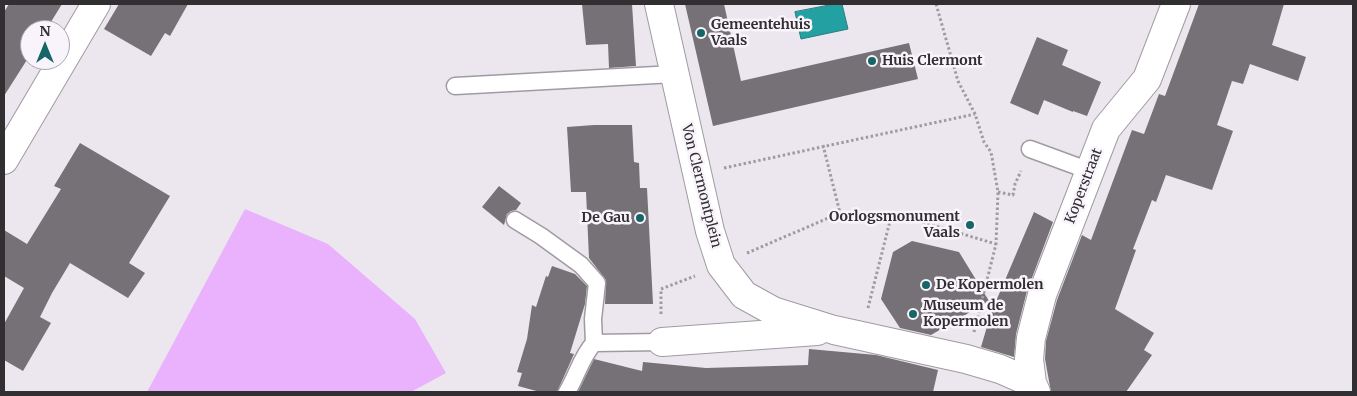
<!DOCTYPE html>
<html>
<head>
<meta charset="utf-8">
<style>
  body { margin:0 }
  #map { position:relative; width:1357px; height:396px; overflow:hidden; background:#ece7ee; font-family:Merriweather,serif }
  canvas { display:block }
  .frame { position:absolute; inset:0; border:5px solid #312f32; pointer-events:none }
  .north { position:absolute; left:20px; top:20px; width:50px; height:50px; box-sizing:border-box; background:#f9f4fb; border:1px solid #a9a5ab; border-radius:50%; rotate:0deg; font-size:14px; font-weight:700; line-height:20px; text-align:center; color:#312f32 }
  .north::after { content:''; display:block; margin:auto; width:18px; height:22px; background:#166567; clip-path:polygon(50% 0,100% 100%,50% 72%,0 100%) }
</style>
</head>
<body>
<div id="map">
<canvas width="1357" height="396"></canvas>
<div class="frame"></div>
<div class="north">N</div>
</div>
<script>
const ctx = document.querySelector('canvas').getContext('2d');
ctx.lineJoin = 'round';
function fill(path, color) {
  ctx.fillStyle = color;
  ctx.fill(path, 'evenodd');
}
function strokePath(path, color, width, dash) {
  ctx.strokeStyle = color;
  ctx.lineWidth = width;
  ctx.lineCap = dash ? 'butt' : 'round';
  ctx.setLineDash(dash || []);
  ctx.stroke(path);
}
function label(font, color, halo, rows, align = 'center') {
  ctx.font = font + ' Merriweather,serif';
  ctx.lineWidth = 5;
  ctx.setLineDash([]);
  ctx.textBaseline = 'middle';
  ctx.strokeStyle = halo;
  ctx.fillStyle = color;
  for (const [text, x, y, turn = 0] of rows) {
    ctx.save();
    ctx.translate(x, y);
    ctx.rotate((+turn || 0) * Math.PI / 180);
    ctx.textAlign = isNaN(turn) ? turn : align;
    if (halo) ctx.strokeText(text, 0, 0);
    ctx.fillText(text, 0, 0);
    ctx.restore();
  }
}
const green = new Path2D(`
  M245,209l83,35 87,75 31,54 -35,19h-264z`);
const water = new Path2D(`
  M835,4h7l6,25 -47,10 -6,-27z`);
const building = new Path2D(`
  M9,4h53l-16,26h-16v25l-26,41v-84z
  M119,4h69l-18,32 -5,-3 -14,23 -47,-27z
  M582,4h50l4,62 -27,2 -1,-24 -22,1z
  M685,4h39l17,77 168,-38 9,36 -205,47z
  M1199,4h85l-12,41 34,12 -8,24 -48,-17 -7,20 -11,-3 -15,44 16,6 -21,59 -46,-15 -10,27 -4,-2 -19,49 3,1 -21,59 39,24 -10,17 8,5 -26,37h-75l-6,-33 1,-18 11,-41 25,-65 9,5 41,-110 12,4 15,-40 6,2z
  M1037,37l31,13 -6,15 39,17 -14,34 -14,-5v1l-29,-12 -6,15 -28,-12z
  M594,125h38l2,37 5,1 1,25h7l6,116h-48l1,-24 -17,-22 -3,-66h-15l-4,-65z
  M80,143l90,53 -41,67 16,10 -17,25 -58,-35 -18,30 -12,24 11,6 -28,48 -19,-11v-36l20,-36 -20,-12v-46l23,14 34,-55 -7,-3z
  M499,186l22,17 -5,7 -5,1 -4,3 -3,11 -22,-18z
  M1034,212l19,10 -26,69 -11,43 -2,23 -33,-10 10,-34z
  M912,241l47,11 30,49 -58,34 -31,-7 -19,-29 12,-47z
  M552,266l23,8 12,12 -2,18 -15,49 4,1 -17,38h-17l-22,-6 4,-13 -5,-1 10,-33 5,-34 4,2 10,-31 2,1z
  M809,349l67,6 62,15 -5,22h-355l16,-33 48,12 1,-9 63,6 102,-3z`);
const path = new Path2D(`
  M936,4l22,77 17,33 9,28 7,10 7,40 -2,52 -22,88
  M823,145l17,68
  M724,168l251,-54
  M998,192l15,3 2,-11 6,-13
  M747,253l93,-40h52l104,31
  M868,308l24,-95
  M661,314v-25l34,-13`);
const lane = new Path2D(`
  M455,86l219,-12
  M1030,149l60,22
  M515,220l26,16 40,29 16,18 -4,36 1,24
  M567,392c10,-16 14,-35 27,-49l68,-1`);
const street = new Path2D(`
  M659,4l51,227 11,34 23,30 29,16 61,19 132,29 34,10 32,14
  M4,160l92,-156
  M662,342l155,-11
  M1036,392l-4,-9 -3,-24 2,-21 11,-43 64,-166 41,-50 29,-75`);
const markers = [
  [701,33,5,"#166567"],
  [872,61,5,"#166567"],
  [640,218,5,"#166567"],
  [970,225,5,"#166567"],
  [926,285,5,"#166567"],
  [913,314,5,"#166567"]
];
const poiNames = [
  ["Gemeentehuis",711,25],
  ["Vaals",711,41],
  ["Huis Clermont",882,61],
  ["Oorlogsmonument",960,217,"right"],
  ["Vaals",960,233,"right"],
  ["De Gau",630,218,"right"],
  ["De Kopermolen",936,285],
  ["Museum de",923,306],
  ["Kopermolen",923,322]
];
const streetNames = [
  ["Von Clermontplein",701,186,76],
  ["Koperstraat",1084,186,-69]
];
fill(green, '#eab2fc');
fill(water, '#22a0a2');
strokePath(water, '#267e80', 1);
fill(building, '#767177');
strokePath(lane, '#a09ba2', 19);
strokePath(street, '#a09ba2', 30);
strokePath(path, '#9f9ca1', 3, [2.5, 2.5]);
strokePath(lane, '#fff', 16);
strokePath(street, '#fff', 28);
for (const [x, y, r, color] of markers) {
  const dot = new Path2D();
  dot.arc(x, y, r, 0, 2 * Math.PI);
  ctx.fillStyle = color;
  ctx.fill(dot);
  strokePath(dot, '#f9f4fb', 2);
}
label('bold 14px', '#312f32', '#f9f4fb', poiNames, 'left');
label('14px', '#312f32', '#f9f4fb', streetNames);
</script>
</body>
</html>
